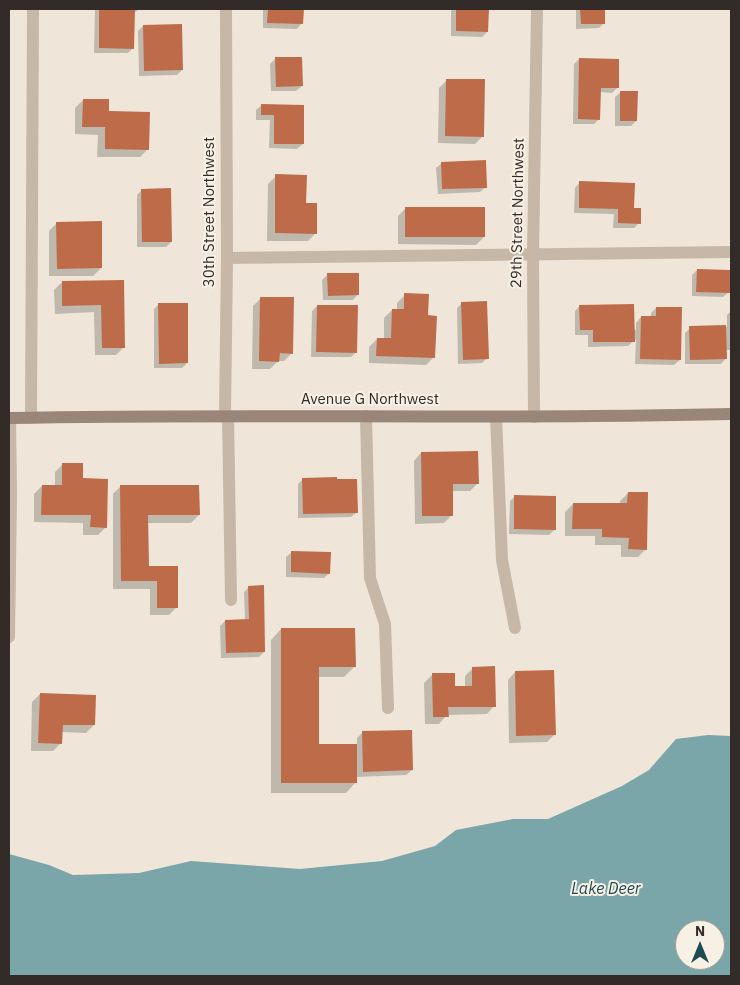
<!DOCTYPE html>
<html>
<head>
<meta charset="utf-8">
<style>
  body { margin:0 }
  #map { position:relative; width:740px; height:985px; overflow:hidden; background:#efe6d9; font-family:"IBM Plex Sans",sans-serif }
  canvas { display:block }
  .frame { position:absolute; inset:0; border:10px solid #332b27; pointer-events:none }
  .north { position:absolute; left:675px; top:920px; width:50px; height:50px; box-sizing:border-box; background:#f7f0e5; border:1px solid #a9a199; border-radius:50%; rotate:0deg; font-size:14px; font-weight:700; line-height:20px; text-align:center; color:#332b27 }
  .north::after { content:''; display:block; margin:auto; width:18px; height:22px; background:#1f4c52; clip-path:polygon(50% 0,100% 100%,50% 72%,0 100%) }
</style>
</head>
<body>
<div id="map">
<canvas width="740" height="985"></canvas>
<div class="frame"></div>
<div class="north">N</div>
</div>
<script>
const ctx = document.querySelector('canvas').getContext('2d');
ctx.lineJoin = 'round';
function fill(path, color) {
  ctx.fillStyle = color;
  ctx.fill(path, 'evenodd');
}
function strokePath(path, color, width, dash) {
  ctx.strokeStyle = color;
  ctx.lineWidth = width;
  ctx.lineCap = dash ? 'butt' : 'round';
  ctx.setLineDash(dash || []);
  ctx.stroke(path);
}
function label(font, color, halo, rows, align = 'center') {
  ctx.font = font + ' "IBM Plex Sans",sans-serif';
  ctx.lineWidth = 4;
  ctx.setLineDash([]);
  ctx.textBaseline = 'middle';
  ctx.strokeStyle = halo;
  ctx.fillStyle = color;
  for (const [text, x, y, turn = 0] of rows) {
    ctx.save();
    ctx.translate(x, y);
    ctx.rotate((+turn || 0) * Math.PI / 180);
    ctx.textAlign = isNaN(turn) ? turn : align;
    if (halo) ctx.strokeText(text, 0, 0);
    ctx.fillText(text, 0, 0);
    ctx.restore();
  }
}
const water = new Path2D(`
  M708,735l23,1v240h-722v-122l40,11 24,10 66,-2 52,-12 109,8 82,-8 53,-15 21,-16 57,-11h35l74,-33 27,-16 27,-31zM685,930h30v30h-30z`);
const shadow = new Path2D(`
  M95,9h44l-6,5v34l-5,5h-34z
  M263,9h40l-1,14 -5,6 -34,-1z
  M454,9h33v23l-5,5 -31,-1v-25z
  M576,9h28v14l-5,5 -23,1z
  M143,26l39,44 -5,5 -38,1 -1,-45z
  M276,58l26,28 -6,5h-25l-1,-27z
  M579,59l38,29 -5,5 -12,-1 -1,27 -5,5h-21l1,-60z
  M447,80l36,56 -8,8 -37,-1 1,-55z
  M621,92l15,29 -5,5h-16v-29z
  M83,100l24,12 41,37 -8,8h-43l1,-22 -23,-1v-26z
  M262,105l41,1v38l-6,5 -28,-1 1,-28h-14v-10z
  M442,163l44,24 -6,5 -42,2 -2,-26z
  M276,176l29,28 11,29 -8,8h-41l1,-57z
  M580,182l53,27 6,14 -5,5h-21l1,-14 -40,-1 1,-25z
  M142,190l29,52 -5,5h-29v-52z
  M406,208l78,29 -8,8 -78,-1v-28z
  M57,223l44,45 -8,8h-44v-45z
  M697,270l32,22 -6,5 -31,-1v-21z
  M328,274l30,20 -5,6h-30l-1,-20z
  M122,281l2,66 -8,8h-21l-1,-43 -39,2 -1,-24 8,-8z
  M405,295l22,22 7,40 -8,8 -57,-2v-16l8,-8h7v-21l8,-8h5v-7z
  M261,298l31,55 -8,8h-6l-8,8h-18l1,-63z
  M462,303l25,55 -5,5 -24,1 -1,-56z
  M159,304l28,59 -5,5h-28v-59z
  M317,306l39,46 -5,5h-40l1,-46z
  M580,306l53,24h3v-7l5,-6 10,1v-5l5,-5 24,52 -6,5 -39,-1 1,-25 -8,7 -40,1v-12h-13v-24z
  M731,311v39h-5v8l-5,6h-36v-31l5,-5 37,-1v-12z
  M421,453l57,30 -8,8h-18v24l-8,8 -29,1 -1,-63z
  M63,464l19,16 24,47 -8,8h-15v-12l-49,-1v-28l8,-8h13v-14z
  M303,479l33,1 21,32 -6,5 -53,1v-34z
  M121,486l78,29 -8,8h-44v45l30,39 -8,8h-19v-26h-37v-95z
  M628,493l18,56 -8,8h-17v-12h-26v-9h-30v-24l8,-8 47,1v-4z
  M515,496l40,33 -6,6 -40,-1 1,-33z
  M292,552l37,21 -5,5 -38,-1v-20z
  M249,587l15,65 -5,5 -38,1 -1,-32 5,-5 20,-1 -1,-28z
  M281,629l73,38 -10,10h-26v68h39v-7l5,-5 50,37 -6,5 -50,2v5l-10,11h-75v-153z
  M473,668l21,38 -7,8 -40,1 -8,9h-14l-1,-41 8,-8 22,12h11v-11z
  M515,672l40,62 -8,8 -38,1 -1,-63z
  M40,694l54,31 -8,8 -24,-1 -1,11 -8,8h-22l1,-49z`);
const building = new Path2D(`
  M99,9h36l-1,40 -35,-1z
  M268,9h36l-1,15 -36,-1z
  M456,9h33l-1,23 -32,-1z
  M580,9h25v15h-24z
  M182,24l1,46 -39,1 -1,-46z
  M275,57h27l1,29 -27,1z
  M579,58l40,1v29h-18l-1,32 -22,-1z
  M446,79h39l-1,58 -39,-1z
  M620,91h18l-1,30h-17z
  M83,99h26v12l41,1 -1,38 -44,-1v-22h-23z
  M261,104l43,1v39h-30v-29h-13z
  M486,160l1,28 -45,1 -1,-27z
  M275,174l32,1 -1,28h11v31l-42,-1z
  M579,181l56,2 -1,25h7v16l-23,-1v-14l-39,-1z
  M171,188l1,54h-30l-1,-53z
  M405,207h80v30h-80z
  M102,221v47l-45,1 -1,-47z
  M697,269l33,1v23l-34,-1z
  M327,273h32v22l-31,1z
  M124,280l1,68h-23l-1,-43 -39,1v-25z
  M404,293l25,1 -1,21 9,1 -2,42 -59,-2 1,-18h14l1,-29h12z
  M260,297h34l-1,57 -13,-1 -1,9 -20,-1z
  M487,301l2,58 -26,1 -2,-58z
  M158,303h30v60l-29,1z
  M634,304l1,38h-42v-12h-13l-1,-25z
  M317,305h41l-1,48 -41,-1z
  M656,307h26l-1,53 -41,-1 1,-43h15z
  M726,325l1,34 -37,1 -1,-34z
  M478,451l1,33h-26v32h-31l-1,-64z
  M62,463h21v15l25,1 -1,49 -17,-1 1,-12h-50l1,-30h20z
  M337,477v2h20l1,34 -55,1 -1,-36z
  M120,485h79l1,30h-52l1,51h29v42h-21v-27h-36z
  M628,492h20l-1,58 -19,-1 1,-11 -27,-1v-8h-30l1,-26h54z
  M514,495l42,1v34l-42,-1z
  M291,551l40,1 -1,22 -39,-2z
  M264,585l1,67 -39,1 -1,-33 24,-1 -1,-33z
  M281,628h74l1,39h-37v77h38v39h-76z
  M495,666l1,41h-48l1,10h-16l-1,-44h23v13h17v-19z
  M554,670l2,65 -40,1 -1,-65z
  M40,693l56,2 -1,30h-32l-1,19 -24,-1z
  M412,730l1,40 -50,2 -1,-41z`);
const lane = new Path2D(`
  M227,258l504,-6
  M228,415l3,185
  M366,416l4,162 15,46 3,84
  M496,417l6,143 13,68`);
const street = new Path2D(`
  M225,415l2,-157 -1,-249
  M31,417l2,-408
  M534,417l-1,-163 4,-245
  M9,637l2,-143 -1,-76`);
const secondary = new Path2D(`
  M9,418c241,-5 481,2 722,-4`);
const streetNames = [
  ["30th Street Northwest",210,212,-90],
  ["29th Street Northwest",518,213,-89],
  ["Avenue G Northwest",370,400]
];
const waterNames = [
  ["Lake Deer",606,889]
];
fill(water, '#7aa6aa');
fill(shadow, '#0003');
fill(building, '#be6b49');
strokePath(lane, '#c6b7a6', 12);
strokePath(street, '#c6b7a6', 12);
strokePath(secondary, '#9a8678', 12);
label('15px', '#332b27', '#f7f0e5', streetNames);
label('italic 16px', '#1f4c52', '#f7f0e5', waterNames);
</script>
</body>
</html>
